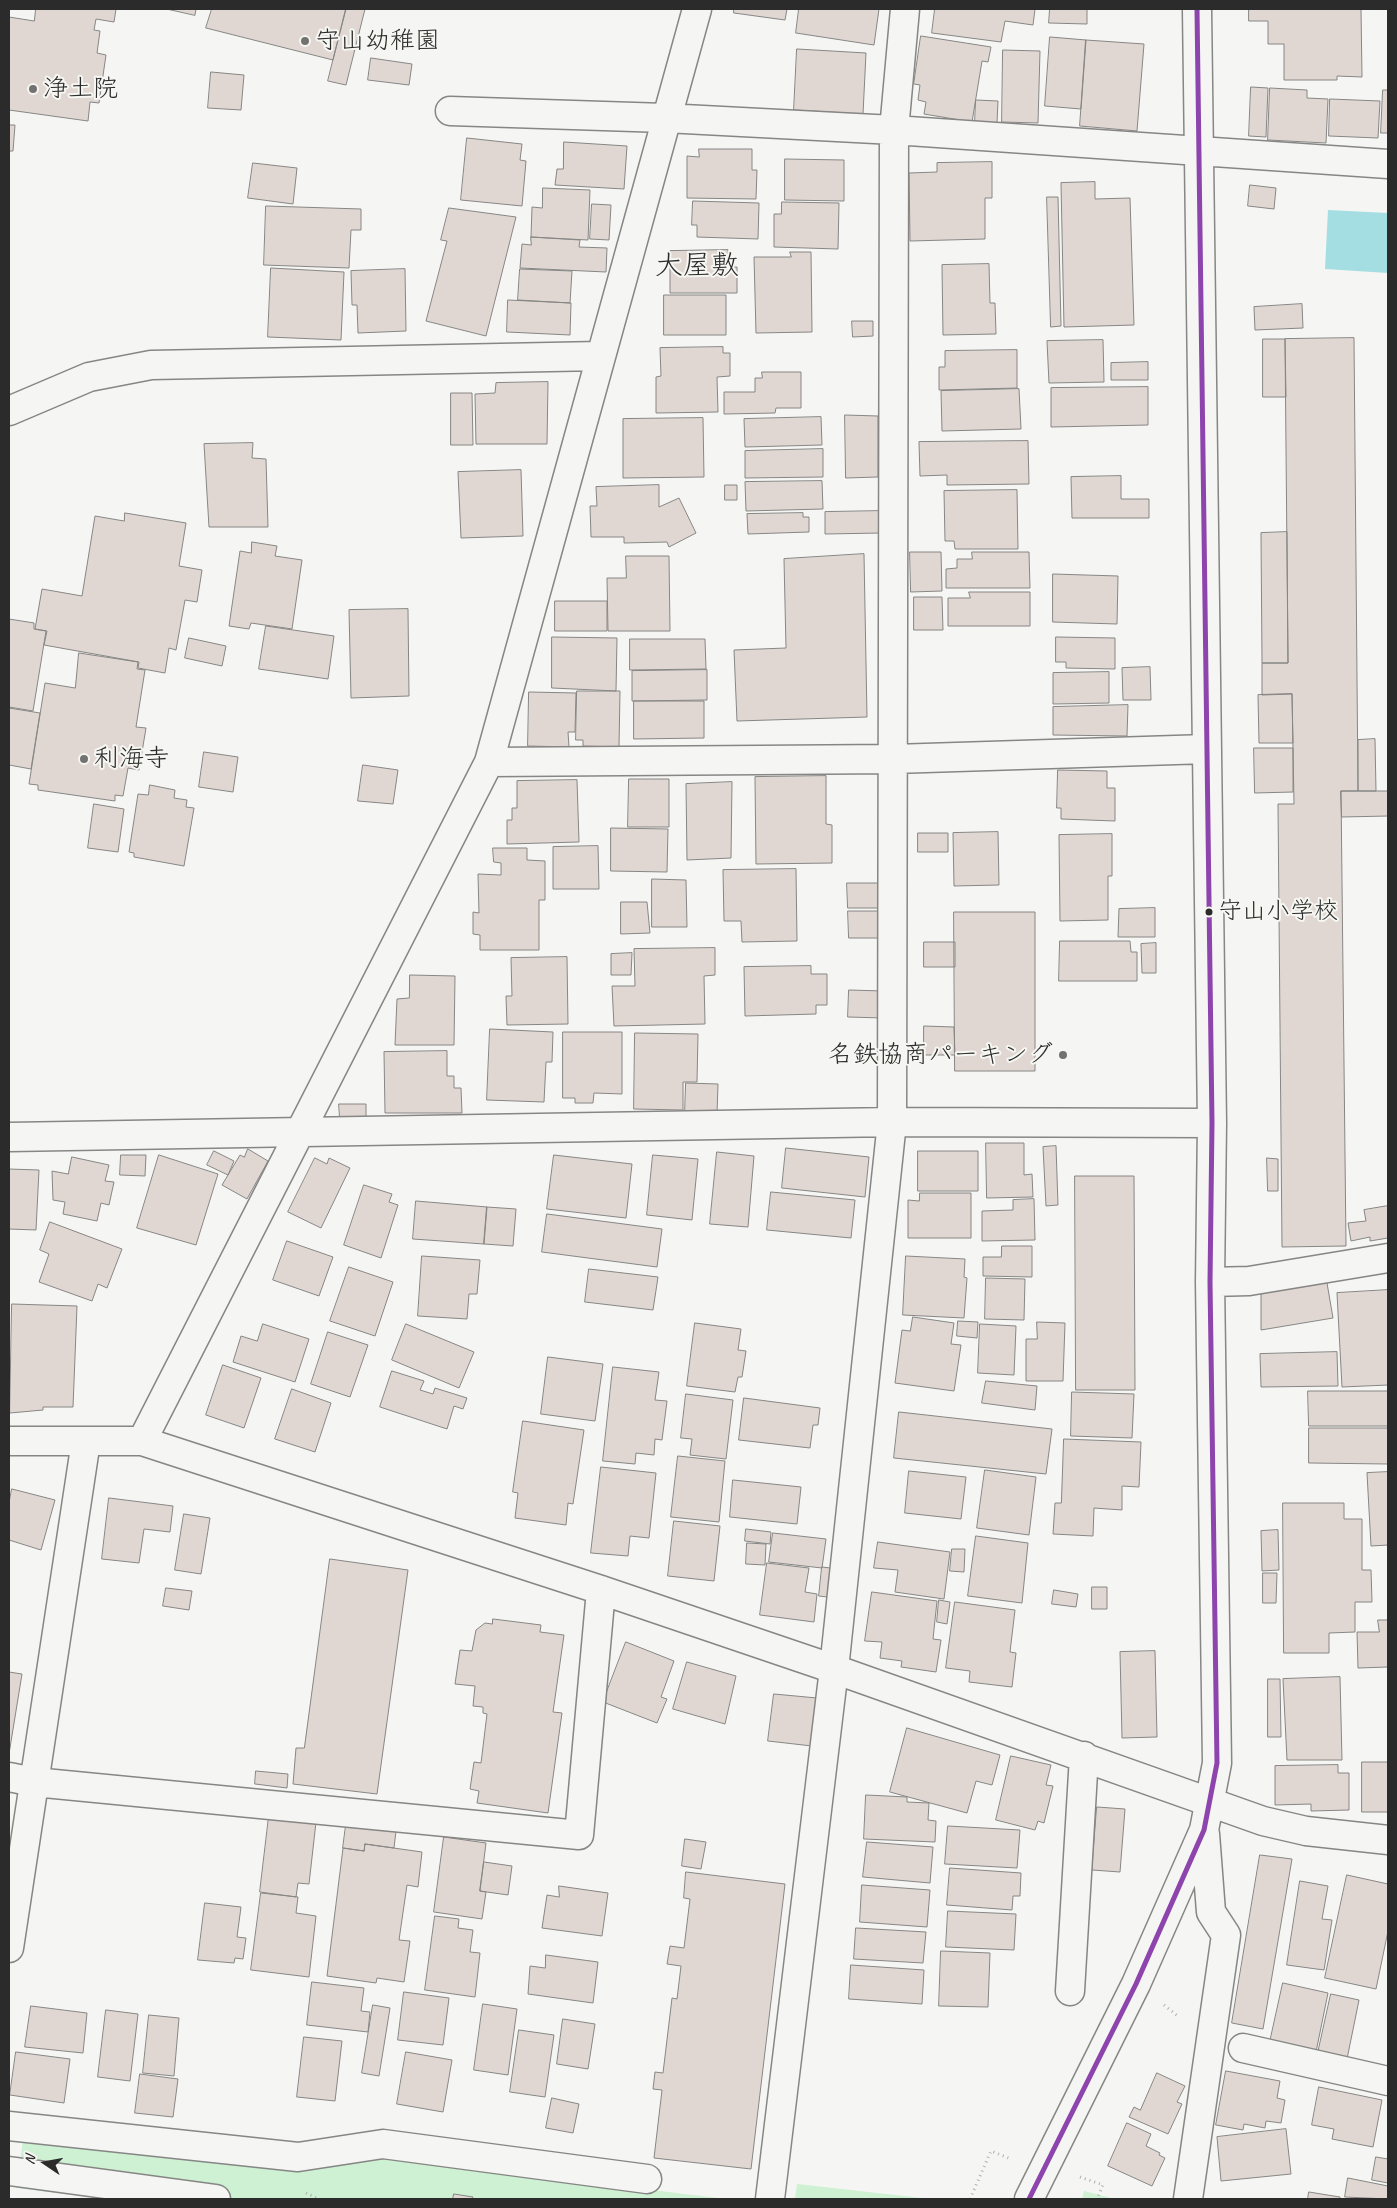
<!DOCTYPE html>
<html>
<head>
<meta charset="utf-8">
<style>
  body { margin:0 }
  #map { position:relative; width:1397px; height:2208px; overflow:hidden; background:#f5f5f3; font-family:Caveat,sans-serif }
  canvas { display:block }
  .frame { position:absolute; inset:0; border:10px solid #2b2b2b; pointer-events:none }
  .north { position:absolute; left:20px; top:2138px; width:50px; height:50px; -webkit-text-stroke:4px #f6f6f2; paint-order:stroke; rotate:282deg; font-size:14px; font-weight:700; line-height:20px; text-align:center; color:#2b2b2b }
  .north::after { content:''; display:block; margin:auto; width:18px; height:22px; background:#2b2b2b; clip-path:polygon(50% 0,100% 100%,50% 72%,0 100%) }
</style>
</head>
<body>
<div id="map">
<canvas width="1397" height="2208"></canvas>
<div class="frame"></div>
<div class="north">N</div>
</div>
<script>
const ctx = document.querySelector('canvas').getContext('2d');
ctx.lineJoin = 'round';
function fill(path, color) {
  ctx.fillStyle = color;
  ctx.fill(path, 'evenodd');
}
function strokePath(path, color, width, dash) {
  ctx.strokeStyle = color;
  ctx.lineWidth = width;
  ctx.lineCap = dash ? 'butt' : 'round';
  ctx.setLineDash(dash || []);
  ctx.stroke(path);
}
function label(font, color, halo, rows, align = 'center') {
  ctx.font = font + ' Caveat,"Klee One",sans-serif';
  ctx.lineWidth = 4;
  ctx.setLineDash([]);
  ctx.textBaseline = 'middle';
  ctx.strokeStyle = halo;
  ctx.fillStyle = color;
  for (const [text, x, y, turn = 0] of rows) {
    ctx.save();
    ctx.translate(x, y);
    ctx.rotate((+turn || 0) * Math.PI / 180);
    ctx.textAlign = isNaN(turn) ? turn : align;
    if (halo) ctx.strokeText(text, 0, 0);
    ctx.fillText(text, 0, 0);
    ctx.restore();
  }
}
const green = new Path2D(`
  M26,2114l692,84v1h-614l-87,-11z
  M797,2184l134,15h-136z
  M1084,2191l31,8h-33z`);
const water = new Path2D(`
  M1328,210l60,3v60l-63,-4z`);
const building = new Path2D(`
  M36,9h80l-2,13 -18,-3 -2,11 6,1 -3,22 9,2 -7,48 -9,-1 -2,19 -79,-11v-93l25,4z
  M167,9h29l-1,6z
  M212,9h134l-13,51 -127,-32z
  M346,9h19l-19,76 -18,-4z
  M734,9h53l-2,11 -51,-7z
  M799,9h80l-5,36 -78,-12z
  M935,9h100l-2,16 -28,-4 -4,21 -69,-9z
  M1050,9h37v15l-38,-1z
  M1249,9h112l1,68 -25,-1v4h-53v-36h-16v-23h-19z
  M921,36l70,11 -3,15 -6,-1 -10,61 -48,-8 2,-12 -8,-2 2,-15 -6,-1z
  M1050,37l36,3 -5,69 -36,-3z
  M1086,40l58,4 -7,87 -57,-5z
  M797,49l69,4 -3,61 -69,-4z
  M1003,50l37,1 -2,72 -36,-1z
  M371,58l41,6 -3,21 -41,-5z
  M211,72l33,3 -3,35 -33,-2z
  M1251,87l17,1 -2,49 -17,-1z
  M1270,88l37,2v8l21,1 -2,44 -58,-3z
  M1383,90h5v43h-7z
  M1330,99l50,2 -2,37 -49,-2z
  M976,100l22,1 -1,22 -22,-1z
  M9,125h6l-2,26h-4z
  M467,138l55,6 -2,16 6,1 -4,45 -61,-6z
  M564,142l63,4 -3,43 -69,-4 2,-16h6z
  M699,149h53v21h5l-1,29 -69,-1v-42l12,1z
  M785,159l59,1v41l-59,-1z
  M992,162v36h-7v41l-75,2 -1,-68 28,-1v-9z
  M253,163l44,5 -4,36 -45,-6z
  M1095,182v17l35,-1 4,127 -70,2 -3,-144z
  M1250,185l26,3 -2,21 -26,-3z
  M543,188l47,2 -2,50 -57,-3 1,-30 10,1z
  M1047,197h11l3,129 -10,1z
  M693,201l66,2 -1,36 -61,-2v-12h-5z
  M782,202l57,1 -1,46 -64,-2v-33h7z
  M592,204l19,1 -2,35 -19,-1z
  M266,206l95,3v21h-10l-2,38 -85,-3z
  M449,208l67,9 -30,119 -60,-15 21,-80 -6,-1z
  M531,237l49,3 -1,7 28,1 -1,24 -86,-4 2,-24 9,1z
  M728,250v17h9v26h-67v-42z
  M790,252h21l1,80 -56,1 -2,-76h37z
  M989,264l1,39h5l1,31 -53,1 -1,-70z
  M271,268l73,4 -3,68 -73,-3z
  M405,269l1,62 -48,2 -1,-28h-5l-1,-34z
  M520,269l52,2 -2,32 -52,-3z
  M664,295h62v40h-62z
  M508,300l63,3 -1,32 -63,-3z
  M1302,304l1,24 -48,2 -1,-23z
  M852,321h21v15l-20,1z
  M1354,338l4,453h-17l5,455 -64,1 -4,-443h16l-2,-110 -30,1v-32h26l-3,-324z
  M1263,339h22l1,58h-23z
  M1103,340l1,42 -55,1 -2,-42z
  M723,347v6h7v23l-13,1 1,35 -62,1v-36l5,-1 -1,-28z
  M1017,350v38l-78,2v-23h6v-16z
  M1148,362v18h-37v-17z
  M762,372h39v36h-25l-1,5 -51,1v-22h31v-14h7z
  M548,382l-1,62h-71l-1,-50 20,-1 1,-10z
  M1148,387v38l-97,2v-39z
  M1019,389l2,40 -79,2 -1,-40z
  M451,393h21l1,52h-22z
  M845,415l33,1v61l-32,1z
  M821,417l1,28 -77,2 -1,-28z
  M703,418l1,59 -81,1v-59z
  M1028,441l1,43 -82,1v-10l-27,1 -1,-34z
  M253,443l-1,15 14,1 2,68h-59l-5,-83z
  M823,449v28l-78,1v-27z
  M521,470l2,66 -62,2 -3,-66z
  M1121,476v23h28v19h-77l-1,-41z
  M822,481l1,28 -77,2 -1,-29z
  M659,485v22l20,-9 17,35 -27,14 -2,-5 -43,1v-6h-33l-1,-31h7l-1,-19z
  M725,485h12v15h-12z
  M1017,490l1,59h-63l-1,-8h-9l-1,-50z
  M881,511v22l-56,1v-22z
  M125,513l61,10 -7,43 23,4 -5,32 -12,-2 -9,50 -7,-2 -4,25 -27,-5 1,-6 -95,-17 3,-14 -12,-2 7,-40 40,7 13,-80 29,5z
  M803,513v4h6v15l-61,2 -1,-20z
  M1287,532l1,131h-26l-1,-130z
  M252,542l25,4 -2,10 27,4 -10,69 -41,-6 -2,6 -20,-3 11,-75 11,2z
  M910,552h31l1,39 -31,1z
  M972,552h57l1,36h-84v-19l11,-1v-9h15z
  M864,554l3,163 -130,4 -3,-71 52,-2 -2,-89z
  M626,556h43l1,75h-62l-1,-53h19z
  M1053,574l65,2 -1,48 -64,-2z
  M969,592h61v34h-82v-28h22z
  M914,597h28l1,33h-29z
  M555,601h52v30h-52z
  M408,609l1,87 -58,2 -2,-88z
  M9,619l25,4v6l12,2 -13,80 -24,-4z
  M266,626l68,10 -6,43 -69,-10z
  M552,637l65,1 -1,53 -64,-3z
  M1056,637l59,1v31l-49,-1v-6h-10z
  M189,638l37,8 -4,20 -37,-8z
  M630,639h75l1,30 -76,1z
  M79,653l59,9 -1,7 8,1 -9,57 10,1 -7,42 -11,-2 -5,28 -8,-1v6l-77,-11v-5l-9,-1 16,-101 30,5z
  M1150,667l1,33h-28l-1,-32z
  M707,670v30l-75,1v-30z
  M1109,672v31l-56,1v-31z
  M577,691h43l-1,56 -36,-1v-6h-7z
  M529,692l47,1 -1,39h-7l1,15 -41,-1z
  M1292,694l1,49h-34l-1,-48z
  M634,701h70v37l-70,1z
  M1128,705l-1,31 -74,-1v-28z
  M9,708l31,5 -9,56 -22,-4z
  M1375,739l1,52h-18v-51z
  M1254,748h39v44l-38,1z
  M204,752l34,5 -5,35 -34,-5z
  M363,765l35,5 -5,34 -35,-3z
  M1058,770l49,1v17h8v33l-54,-2v-11h-4z
  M826,776v48l6,1v38l-76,1 -1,-87z
  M629,779h40v48h-41z
  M577,780l2,62 -72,2v-24h5v-12h5v-27z
  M732,782l-1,76 -44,2 -1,-76z
  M150,785l25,5 -1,8 13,2 -1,7 8,1 -10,58 -50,-9v-4l-5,-1 9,-58 10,1z
  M1341,791h47v25l-46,1z
  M94,804l30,5 -6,43 -30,-4z
  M611,828l57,1 -1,43 -56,-1z
  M998,832l1,53 -45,1 -1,-53z
  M918,833h30v19h-30z
  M1112,834v42h-4v44l-48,1 -1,-86z
  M598,846l1,43h-46v-42z
  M493,848h34v12l18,1v39h-6v50h-59v-15l-7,-1v-22l6,1 -1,-39 23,1v-12l-7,-1z
  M796,869l1,72 -55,1 -1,-21h-17l-1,-51z
  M652,879l34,1 1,47h-35z
  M847,883h35v25h-34z
  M621,902h26l3,31 -29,1z
  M1155,908v29h-37l1,-28z
  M848,911h34v27h-33z
  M954,912h81v159h-80z
  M1060,941h70l1,11h6v29h-78z
  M924,942h31v25h-31z
  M1156,943v30h-14l-1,-29z
  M715,948v27l-11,1 1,48 -91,2 -2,-40h23l-1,-37z
  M632,953l-1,22h-20v-21z
  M567,957l1,67 -61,1 -1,-29h6l-1,-38z
  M811,966v8h16v31h-11v9l-71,2 -1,-49z
  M410,975l45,1 -1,69h-59l2,-46 12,-1z
  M849,990l35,1 -1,27 -35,-1z
  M924,1026l30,1 1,28h-31z
  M490,1029l63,3 -1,30h-6l-2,40 -57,-2z
  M563,1032h59v62l-28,-1 -1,10h-18v-5h-12z
  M635,1033l63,1 -1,48h-14v28l-49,-1z
  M447,1051v25h7v12h7l1,25h-77l-1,-61z
  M686,1083l32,1 -1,30 -32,-1z
  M339,1104h27v13l-26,1z
  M986,1143h38v32l8,-1 1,23 -46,1z
  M1056,1146l2,59 -12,1 -3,-59z
  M786,1148l83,9 -4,40 -83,-9z
  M248,1149l20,12 -21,38 -25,-14 18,-30 4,2z
  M214,1151l20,10 -6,14 -21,-10z
  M918,1151h60v40h-60z
  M717,1152l37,4 -6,71 -38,-3z
  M121,1155h25l-1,21 -25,-1z
  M159,1155l59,19 -22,71 -59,-17z
  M554,1155l78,9 -6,54 -79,-9z
  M653,1155l45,4 -6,61 -45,-5z
  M72,1157l37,8 -4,16 9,1 -5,23 -8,-2 -4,18 -34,-7 2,-12 -12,-2 -1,-29 16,3z
  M315,1158l12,6 2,-6 21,10 -29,60 -33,-16z
  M1267,1158l11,1v32h-10z
  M9,1169l30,1 -3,60 -27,-1z
  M1075,1176h59l1,214h-59z
  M364,1185l28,9 -3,8 9,3 -17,53 -37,-13z
  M771,1192l84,8 -4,38 -84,-8z
  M920,1193h51v45h-63v-38l11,1z
  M1034,1199l1,41 -53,1v-30l31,-1v-10z
  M416,1201l71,6 -3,37 -71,-5z
  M1388,1206v32l-18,3v-4l-19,4 -3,-18 18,-2 -2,-11z
  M487,1207l29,2 -3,37 -29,-2z
  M547,1214l115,15 -5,38 -115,-15z
  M50,1222l72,27 -15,39 -9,-4 -6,17 -53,-19 10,-28 -9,-4z
  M287,1241l46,16 -14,39 -46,-16z
  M1002,1246h30v31l-49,-1v-19h18z
  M422,1256l58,4 -3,34h-8l-2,25 -49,-3z
  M906,1256l59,3 -1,18 3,1 -3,40 -61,-3z
  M349,1267l44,15 -18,54 -45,-15z
  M589,1269l69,8 -5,33 -68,-8z
  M986,1278l39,1 -1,41 -39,-1z
  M1327,1283l6,35 -72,12v-36z
  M1388,1290v95l-46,2 -5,-94z
  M12,1304l65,2 -4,101h-30v3l-33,3z
  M913,1317l41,6 -3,21 10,1 -7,46 -59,-8 7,-53 8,1z
  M958,1321l20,1 -1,16 -20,-2z
  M1037,1322l28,1 -2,58h-37v-42h11z
  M695,1323l46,6 -3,21 8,1 -4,26h-4l-3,15 -48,-6z
  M263,1324l46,15 -14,43 -62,-20 8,-26 16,5z
  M406,1324l68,28 -15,36 -67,-28z
  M980,1324l36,2 -2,49 -36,-2z
  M328,1332l40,13 -18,52 -39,-13z
  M1337,1352l1,34 -77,1 -1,-33z
  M548,1357l55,7 -8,57 -54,-7z
  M223,1365l38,13 -17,50 -38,-13z
  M613,1367l46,5 -4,28 12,1 -5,39 -7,-1 -1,16 -18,-2 -1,11 -32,-3z
  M392,1371l32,10 -4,9 13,4 2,-6 32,10 -4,11 -9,-3 -7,23 -67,-22z
  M986,1381l51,5 -2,24 -53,-7z
  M292,1389l39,14 -16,49 -40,-13z
  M1308,1391h80v35h-79z
  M1072,1392l62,2 -2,44 -61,-2z
  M686,1394l47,6 -7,59 -36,-4 2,-16 -11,-1z
  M744,1398l76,10 -2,17h-5l-3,23 -71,-8z
  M899,1412l153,17 -6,45 -152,-16z
  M523,1421l61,9 -11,74 -5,-1 -2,22 -51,-7 3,-25 -5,-1z
  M1309,1428h79v36l-79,-1z
  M1064,1439l77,3 -2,45 -17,-1v24l-28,-2 -1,28 -40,-2 2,-31h6z
  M678,1456l47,5 -6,61 -48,-5z
  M601,1467l55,6 -7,65 -19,-2 -2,20 -37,-3z
  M985,1470l51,7 -7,58 -52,-7z
  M909,1471l57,6 -5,42 -56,-6z
  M1388,1472v73l-17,1 -4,-73z
  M733,1480l68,7 -4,37 -67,-7z
  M12,1489l43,11 -14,50 -32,-10v-37z
  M109,1498l64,8 -3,26 -26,-3 -5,34 -37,-4z
  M1283,1503h61v16h18v51h9l1,32h-17v30l-26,1v20h-45z
  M184,1514l26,4 -9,56 -26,-4z
  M674,1521l46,5 -6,55 -46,-5z
  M746,1529l25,3 -1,12 -25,-3z
  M1278,1530l1,40 -17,1 -1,-40z
  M773,1533l53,6 -4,29 -53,-6z
  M976,1536l52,7 -6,60 -54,-7z
  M878,1542l72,10 -6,47 -49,-7 3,-22 -24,-2z
  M747,1543l19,1 -1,21 -19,-1z
  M952,1549h13l-1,23 -14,-1z
  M330,1559l78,11 -31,224 -84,-10 3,-36h8z
  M767,1563l42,5 -4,24 12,2 -3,28 -54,-7z
  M822,1567l17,2 -3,29 -17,-2z
  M1263,1573h14l-1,30h-13z
  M1092,1587h15v22h-15z
  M166,1588l26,3 -3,19 -26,-4z
  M1054,1590l24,4 -2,13 -24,-3z
  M872,1592l65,9 -4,38 8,1 -5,32 -35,-5 1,-6 -22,-3 2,-16 -17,-1z
  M939,1600l11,2 -3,22 -10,-2z
  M955,1602l60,8 -5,42 6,1 -4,34 -43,-5 1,-11 -24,-3z
  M493,1619l48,6 -1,7 24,3 -11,77 9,1 -14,100 -71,-10 2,-12 -9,-2 4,-27 7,1 6,-49 -4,-1v-6l-10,-1 2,-20 -20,-2 5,-34 12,1 4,-21 9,-7 7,1z
  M1378,1620h10v47l-30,1 -1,-36h22z
  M626,1642l48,19 -13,36 6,2 -10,24 -54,-21z
  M1155,1651l2,86 -35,1 -2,-86z
  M687,1662l49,14 -11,48 -52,-15z
  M9,1672l13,2 -13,80z
  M1340,1677l2,83h-55l-4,-81z
  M1268,1679h12l1,58h-13z
  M774,1694l43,4 -5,48 -44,-5z
  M907,1728l93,27 -8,30 -16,-4 -9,32 -77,-21z
  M1011,1756l40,9 -5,20 7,1 -9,37 -6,-2 -3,9 -39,-10z
  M1362,1762h26v50h-26z
  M1338,1765v8h11v37l-38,1v-7l-36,1v-39z
  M256,1771l32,3 -1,14 -32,-4z
  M866,1795l41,2v5l22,1 -1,17 8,1 -1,21 -71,-3z
  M1097,1807l28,2 -5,63 -28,-2z
  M269,1816l47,6 -7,62 -11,-1 -2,14 -36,-5z
  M346,1825l50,6 -2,17 -29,-4 -1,7 -21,-3z
  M948,1826l72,4 -3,38 -72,-4z
  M444,1837l42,6 -6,48 6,1 -4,27 -48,-7z
  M685,1839l21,3 -5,27 -19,-3z
  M867,1842l66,5 -3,36 -67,-6z
  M365,1844l57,8 -4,35 -11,-2 -8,55 11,1 -6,41 -27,-4 -1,5 -49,-7 16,-128 21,3z
  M1260,1855l32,4 -29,170 -31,-6z
  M484,1862l28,4 -4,29 -28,-4z
  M950,1868l71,5 -1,23h-7l-1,14 -65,-5z
  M686,1872l99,12 -34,285 -97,-11 8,-68 -9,-1 2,-17 8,1 9,-75 5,1 4,-33 -14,-2 3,-18 14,2 6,-49 -6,-1z
  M1347,1875l41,9v47l-12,58 -51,-11z
  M1300,1881l28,5 -6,33 10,1 -8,50 -37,-5z
  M862,1885l68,5 -3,37 -67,-5z
  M559,1886l49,7 -6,43 -60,-8 5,-33 12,2z
  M261,1893l37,4 -2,16 20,3 -7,61 -58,-7z
  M205,1903l36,4 -4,30 9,1 -3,21 -8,-1 -1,5 -36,-3z
  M948,1911l68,3 -2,36 -68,-3z
  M435,1916l24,3 -1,9 15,2 -3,22 10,1 -5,44 -50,-7z
  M856,1928l70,4 -3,31 -69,-4z
  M941,1951l49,2 -2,54 -49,-1z
  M546,1955l52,7 -5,41 -65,-9 2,-28 15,2z
  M851,1965l73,5 -2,34 -73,-5z
  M312,1982l52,6 -3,23 9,1 -2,20 -61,-7z
  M1283,1983l45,10 -12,59 -46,-10z
  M404,1992l45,6 -6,47 -45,-5z
  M1331,1994l28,6 -12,59 -29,-6z
  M483,2004l34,5 -9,66 -34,-5z
  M373,2005l17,3 -11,68 -17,-3z
  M31,2006l56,7 -4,40 -58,-6z
  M106,2010l32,4 -8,67 -32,-4z
  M149,2015l30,3 -5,58 -31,-3z
  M563,2019l32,5 -7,45 -31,-5z
  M519,2030l35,5 -9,62 -35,-5z
  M304,2037l38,4 -7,60 -38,-4z
  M16,2052l54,7 -6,44 -54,-8z
  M406,2052l46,8 -9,52 -46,-8z
  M1226,2071l54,10 -3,17 8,2 -4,23 -15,-2 -1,7 -21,-4 -1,6 -27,-5z
  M1157,2073l28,13 -8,16 5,2 -14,30 -39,-17 5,-10 6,3z
  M140,2074l38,5 -5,38 -38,-4z
  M1319,2087l63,13 -9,47 -41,-8 2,-10 -22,-4z
  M552,2098l27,6 -6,29 -27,-5z
  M1127,2123l24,11 -5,12 14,7 -1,2 6,3 -13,28 -44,-20z
  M1286,2129l5,45 -70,7 -4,-44z
  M1376,2157l12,2v24l-16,-3z
  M1348,2178l40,8v13l-43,-2z
  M1309,2192l31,5v2h-32z
  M454,2194l19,3 -1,2h-19z`);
const path = new Path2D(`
  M1164,2005l15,12
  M1080,2177l23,8 -6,14
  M306,2193l13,6
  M970,2199l21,-48 20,8`);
const minor = new Path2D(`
  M450,111l215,7 229,12 494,34
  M9,411l80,-34 62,-12 449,-9
  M489,762l405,-3 313,-10
  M9,1137l883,-15 320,1
  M1210,1282l39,-1 139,-23
  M9,1441h133l459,149 233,79 429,152 43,10 82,9
  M142,1441l347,-679 208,-753
  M9,1777l25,5 545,53 22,-245
  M9,1948l77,-507
  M1070,1991l14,-235
  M1243,2048l145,33
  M9,2126l289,31 85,-13 264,35
  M9,2171l207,28
  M770,2199l64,-530 58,-547 2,-992 11,-121
  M1029,2199l107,-215 68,-154 13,-67 -7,-481 2,-159 -15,-1114
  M1188,2199l38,-264 -15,-23 -6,-78`);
const bus1 = new Path2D(`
  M1029,2199l107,-215 68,-154 13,-67 -7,-481 2,-159 -15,-1114`);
const markers = [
  [305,41,5,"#727271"],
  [33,89,5,"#727271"],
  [84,759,5,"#727271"],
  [1209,912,4.5,"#2b2b2b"],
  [1063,1055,5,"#727271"]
];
const busNames = [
  ["守山小学校",1218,912]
];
const poiNames = [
  ["守山幼稚園",315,41],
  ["浄土院",43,89],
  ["利海寺",94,759],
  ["名鉄協商パーキング",1053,1055,"right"]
];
const quarterNames = [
  ["大屋敷",697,267]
];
fill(green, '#cdf1d2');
fill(water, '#a5dee2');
fill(building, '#e1d7d2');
strokePath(building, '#868685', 1);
strokePath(minor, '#868685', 31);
strokePath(path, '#b0b0af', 3, [1, 4]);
strokePath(minor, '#f5f5f3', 28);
strokePath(bus1, '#8e44ad', 5);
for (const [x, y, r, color] of markers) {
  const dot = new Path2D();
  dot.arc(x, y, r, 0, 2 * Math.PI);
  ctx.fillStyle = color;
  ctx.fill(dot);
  strokePath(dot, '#f6f6f2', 2);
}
label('24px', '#2b2b2b', '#f6f6f2', busNames, 'left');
label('25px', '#2b2b2b', '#f6f6f2', poiNames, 'left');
label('28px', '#2b2b2b', '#f6f6f2', quarterNames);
</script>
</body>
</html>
